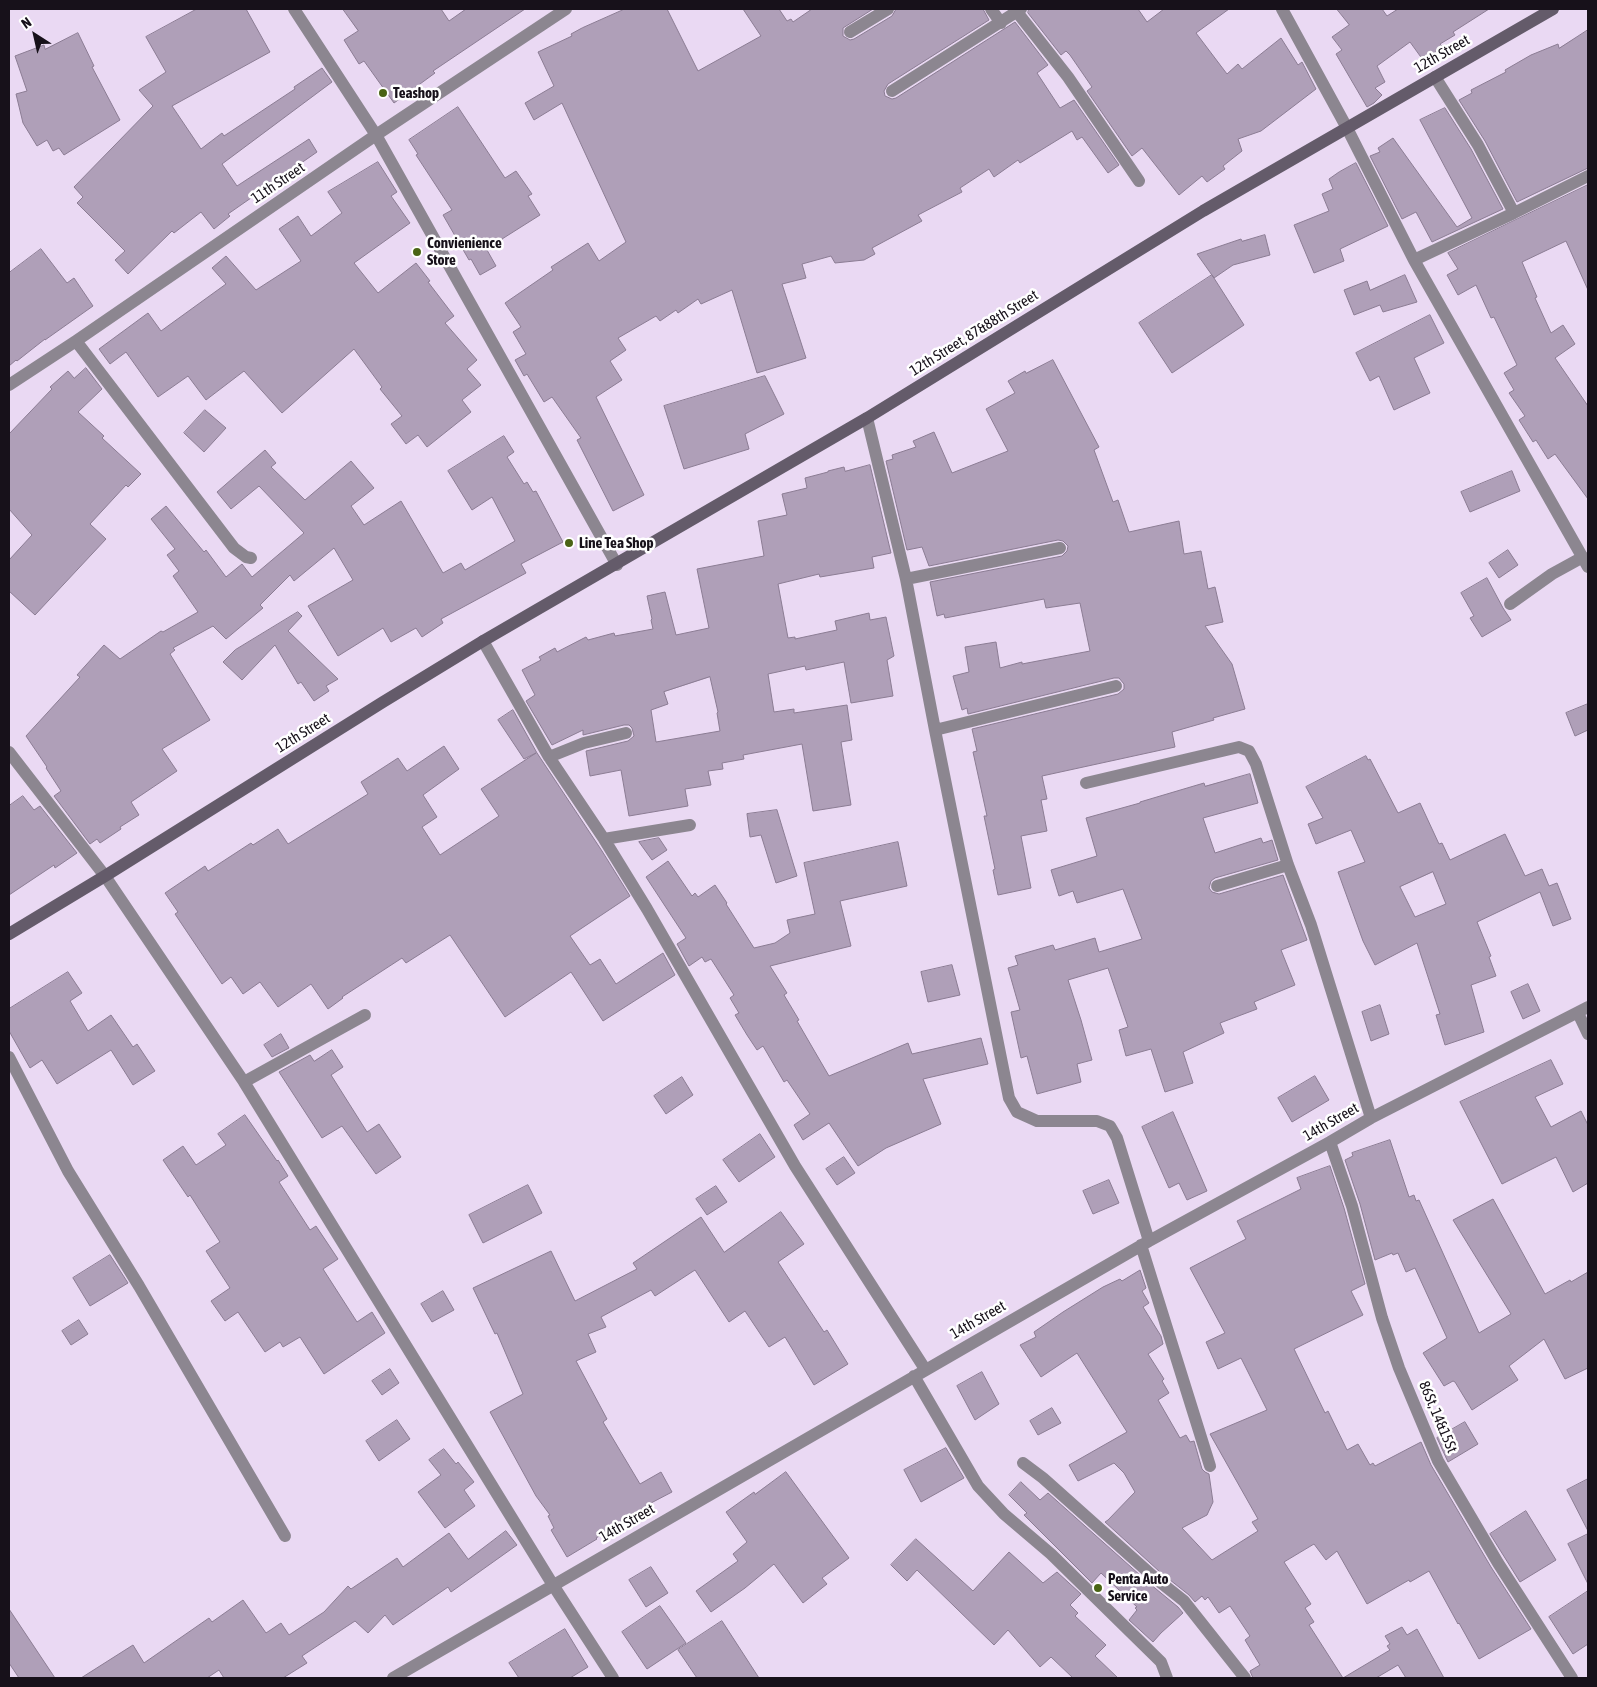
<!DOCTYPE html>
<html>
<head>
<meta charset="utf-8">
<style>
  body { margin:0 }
  #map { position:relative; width:1597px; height:1687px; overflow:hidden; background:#ead9f3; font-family:"Asap Condensed",sans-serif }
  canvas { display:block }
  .frame { position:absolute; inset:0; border:10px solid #17111a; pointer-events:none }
  .north { position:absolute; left:10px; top:10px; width:50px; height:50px; -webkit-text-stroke:4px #fff; paint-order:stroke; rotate:325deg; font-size:14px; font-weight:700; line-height:20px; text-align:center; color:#17111a }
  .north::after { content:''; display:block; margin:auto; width:18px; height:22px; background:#17111a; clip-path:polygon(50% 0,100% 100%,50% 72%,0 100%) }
</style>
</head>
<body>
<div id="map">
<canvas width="1597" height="1687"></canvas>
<div class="frame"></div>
<div class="north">N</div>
</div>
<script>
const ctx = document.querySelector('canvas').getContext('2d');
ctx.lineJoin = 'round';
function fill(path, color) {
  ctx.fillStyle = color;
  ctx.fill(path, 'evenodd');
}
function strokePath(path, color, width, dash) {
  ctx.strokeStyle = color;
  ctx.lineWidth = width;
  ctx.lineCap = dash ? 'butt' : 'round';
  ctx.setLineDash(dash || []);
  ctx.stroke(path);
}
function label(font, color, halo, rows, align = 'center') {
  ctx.font = font + ' "Asap Condensed",sans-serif';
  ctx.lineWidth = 5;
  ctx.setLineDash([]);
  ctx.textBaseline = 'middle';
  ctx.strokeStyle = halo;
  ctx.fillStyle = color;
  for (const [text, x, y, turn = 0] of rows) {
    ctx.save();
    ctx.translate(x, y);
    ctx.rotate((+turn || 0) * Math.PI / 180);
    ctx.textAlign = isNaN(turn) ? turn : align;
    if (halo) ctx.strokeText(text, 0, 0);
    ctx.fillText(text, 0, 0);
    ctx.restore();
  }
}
const building = new Path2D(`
  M197,9h49l24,43 -98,54 29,43 21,-16 2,3 71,-47 -1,-2 28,-19 10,14 -110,82 15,22 72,-47 8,13 -89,62 2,2 -16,13 -13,-17 -27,21 -2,-2 -44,43 -13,-14 10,-9 -48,-48 6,-6 -9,-10 79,-81 -14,-16 27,-18 -20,-35z
  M343,9h98l8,12 17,-12h59l-92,62 2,2 -41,30 -30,-42 -5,3 -15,-24 14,-9z
  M625,9h42l31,62 63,-35 -18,-27h36l8,12 4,-2 2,3 19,-13h61l-30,19v8l7,4 4,-1 38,-23 4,-7h87l6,11 -101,64 -4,7 1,5 7,3 4,-1 119,-76 33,43 -11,8 23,35 14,-8 45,65 -11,8 -26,-36 -5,3 -5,-9 -52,32 -2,-3 -24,17 -5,-8 -29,19 2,4 -44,23 4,6 -50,27 3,6 -11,6 -29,3 -4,-7 -29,8 4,14 -24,6 24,74 -49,15 -25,-83 -31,14 -3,-5 -20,14 -2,-3 -16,11 -4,-5 -38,22 8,12 -16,11 12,19 -26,17 48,98 -31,16 -36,-71 4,-2 -29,-41 -8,5 -17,-28 -3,2 -9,-16 11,-6 -13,-22 8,-5 -16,-24 48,-33 -2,-3 37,-24 11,18 27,-19 -64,-139 -28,17 -9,-17 29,-17 -16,-34 34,-16 -1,-2 11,-6z
  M1029,9h109l9,13 17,-13h65l-33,24 31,41 11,-10 4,5 39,-31 17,27 4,-3 14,27 -55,42 -23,8 4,12 -19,15 2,3 -18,13 -5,-6 -23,19 -37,-47 -10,8 -45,-65 5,-4 -22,-32 -4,-4 -5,4 -33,-42z
  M1337,9h45l5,7 11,-7h91l-36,23 2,3 -15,9 3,3 -20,13 -13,-18 -33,24 8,16 -10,6 7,7 -8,8 -7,4 -31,-53 6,-4 -10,-13 17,-12z
  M1588,30v138l-71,34 -32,-61 -26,-41 13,-7 -1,-3 35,-18 -1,-2 26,-15 27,-11 1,4z
  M78,33l16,33 -2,1 28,53 -56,35 -5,-7 -6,3 -6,-11 -10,6 -14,-23 -7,-29 11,-3 -12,-35 29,-11 1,4z
  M458,107l47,71 11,-7 16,23 -4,2 12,19 -38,24 1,1 -16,10 9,16 -16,9 -9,-16 -2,1 -26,-45 9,-5 -36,-55 2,-1 -9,-14z
  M1445,108l26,41 32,60 -71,33 -16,-30 -14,7 -32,-63 10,-4 -2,-4 15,-10 64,89 15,-9 -52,-98z
  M378,162l19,30 -6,4 19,27 -56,40 24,30 38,-30 14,18 -2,1 26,34 -9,7 32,37 -10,9 14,16 -19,15 9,12 -44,35 -9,-12 -12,9 -15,-20 11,-8 -22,-27 2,-2 -28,-38 -72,64 -38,-42 -38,29 -18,-24 -30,21 -32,-45 -16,12 -11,-15 49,-36 13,18 65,-47 -14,-16 14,-12 30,34 45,-29 -22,-32 19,-13 13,20 31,-23 -14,-21z
  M1356,163l32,63 -48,23 4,12 -30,12 -20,-48 35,-14 -7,-17 11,-5 -4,-10 10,-7z
  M1588,185v105l-22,-49 -44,21 15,35 -2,1 16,35 12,-8 12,19 -20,14 33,48v93l-33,-45 -7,5 -12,-19 -3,2 -14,-22 6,-4 -16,-23 5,-3 -10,-17 13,-8 -23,-48 -3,1 -15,-33 -18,10 -11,-20 11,-6 -10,-16z
  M1265,235l5,20 -37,10 -19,13 -17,-24 44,-15 1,2z
  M41,249l26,34 7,-5 19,28 -48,34v-1l-28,22 -1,-1 -7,6v-93z
  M1212,275l32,50 -72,48 -33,-50z
  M1405,275l12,27 -34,10 -3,-7 -26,10 -10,-25 23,-9 3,9z
  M1430,315l14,28 -30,15 16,35 -36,17 -15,-34 -9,5 -14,-28z
  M1053,360l46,87 -5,3 19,52 5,-2 11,32 50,-11 5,33 17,-3 7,38 7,-2 8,35 -18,4 27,38 13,45 -32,9 1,2 -42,12 3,15 -133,29 5,23 -6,1 6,31 -26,5 10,52 -33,7 -5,-25 2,-1 -11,-53h3l-14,-64 4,-1 -5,-22 146,-35 6,-5v-5l-5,-6h-5l-146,36 -1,-6 -5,2 -9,-34 16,-4 -4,-25 31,-5 4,26 22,-6v2l68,-13 -10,-48 -34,5 -2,-9 -99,19 -1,-4 -7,2 -7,-34 132,-26 5,-5 1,-5 -5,-5 -5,-1 -129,26 -7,-19 -15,3 -21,-89 7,-2 -1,-4 24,-8 -3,-6 21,-9 18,41 56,-22 -22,-42 29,-16 -7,-12 17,-10 1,2z
  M86,368l16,21 -24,23 26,24 -2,2 39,36 -13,13 -2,-2 -36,39 16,15 -71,76 -26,-24v-31l23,-25 -23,-26v-75l43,-45 -2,-2 18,-16 6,7z
  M765,376l19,38 -39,20 4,15 -65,20 -20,-63z
  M205,410l21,18 -22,24 -20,-19z
  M504,436l10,16 -7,5 17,27 3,-2 6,10 3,-1 27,51 -42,22 5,9 -85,46 2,4 -21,14 -6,-9 -25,14 -8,-14 -45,28 -30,-50 45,-26 -19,-32 -40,33 -4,-6 -30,30 3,3 -37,31 -13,-13 -40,22 2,2 -5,4 40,66 -48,29 15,22 -46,31 8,13 -19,12 1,2 -21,14 -3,-4 -7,5 -36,-48 7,-5 -15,-23 1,-1 -21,-31 54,-59 -3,-2 27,-30 16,14 41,-28 2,1 35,-20 -25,-36 6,-5 -12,-16 8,-6 -24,-30 15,-13 38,46 2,-2 20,27 16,-13 10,13 52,-44 -45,-47 -28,23 -14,-17 48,-42 11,13 -5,4 34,33 46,-39 23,27 -23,18 13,19 37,-24 42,72 18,-10 4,7 50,-29 -23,-44 -20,13 -24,-39z
  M870,465l21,88 -19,4 2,11 -54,9 -1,-3 -41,10 10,54 7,-1v2l42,-9 -2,-9 34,-8 1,7 16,-3 8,39 -7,4 6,36 -42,7 -7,-41 -38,8 -1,-4 -37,8 6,38 20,-3v4l53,-8 5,35 -11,2 10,63 -38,6 -11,-67 -59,11 1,4 -22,4 1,6 -15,2 3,14 -26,4 3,17 -59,10 -8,-46 -31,6 -4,-25 42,-10 6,-5 -2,-8 -3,-3h-5l-41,10v-5l-31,15 -26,-44 9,-6 -13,-25 19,-10 -2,-3 16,-9 2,4 29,-15 2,3 26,-7 1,3 38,-7 -2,-9 1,-1 -5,-23 18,-4 11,43 33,-7 -12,-59 67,-13 -6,-35 29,-6 -5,-21 25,-6 -2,-10 23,-6v-1l16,-4 1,4zM710,677l8,35 -1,1 3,18 -64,11 -5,-32 17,-6 -4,-12z
  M1512,471l8,20 -50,21 -9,-20z
  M1508,550l10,15 -19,13 -10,-15z
  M1487,578l16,30 8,12 -29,17 -12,-19 4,-2 -13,-23z
  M298,612l4,4 -14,15 50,48 -12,7 3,5 -15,10 -13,-19 -3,2 -23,-39 -33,35 -19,-18 12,-12z
  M1588,704v26l-13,6 -9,-23z
  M513,710l24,43 65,98 28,45 -60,40 20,29 10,-6 16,25 47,-31 12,22 -72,46 -32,-49 -66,45 -55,-82 -44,28 -4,-5 -60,39 1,1 -15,11 -17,-25 -33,23 -18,-25 -17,12 -12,-17 -9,7 -47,-70 3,-2 -13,-19 40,-27 3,5 43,-28 2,2 25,-16 10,15 80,-50 -7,-12 37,-24 9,13 37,-25 15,23 -36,26 14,22 -15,10 18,28 59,-39 -18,-27 55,-36 -12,6 -26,-39z
  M1366,756l2,4 2,-1 28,54 22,-10 19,41 3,-1 8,17 55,-26 20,42 17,-7 7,17 8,-3 14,36 -18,7 -13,-34 -63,30 14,34 -2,1 7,19 -25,9 13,47 -39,13 -9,-30 4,-1 -23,-71 -42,22 -12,-24 -25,-69 27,-10 -14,-32 -35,14 -8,-20 15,-6 -17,-31zM1433,872l13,32 -31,13 -15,-30z
  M1250,774l8,29 -55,15 12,35 46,-15 2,5 9,-3 6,20 -63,18 -4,3 -2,7 3,4 7,2 64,-19 24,65 -26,10 14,35 -41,17 3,7 -37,14 4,10 -41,19 10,31 -28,9 -14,-43 -25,7 -7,-26 9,-3 -20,-59 -40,12 13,40 11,40 -15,4 4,18 -44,12 -10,-38 -6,2 -10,-46 9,-2 -12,-42 10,-3 -3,-9 38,-11 2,5 40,-12 4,14 43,-13 -19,-50 -46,14 -4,-12 -14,5 -8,-26 46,-14 -11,-38 54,-15v-1l64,-19 1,3z
  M23,796l11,14 6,-4 37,47 -22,15 -1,-3 -45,30v-89z
  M777,810l20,66 -21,7 -15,-48 -11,2 -3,-23z
  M659,838l8,12 -15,10 -13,-18z
  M898,842l9,44 -67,15 11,45 -81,20 17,27 -3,2 15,25 -2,1 32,55 79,-33 4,11 69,-16 7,26 -65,15 18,45 -55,24 -28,18 -29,-43 -26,17 -9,-15 16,-11 -23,-34 -3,2 -21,-36 -6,4 -10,-15 -12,-20 4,-2 -9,-15 4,-3 -23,-36 -6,3 -3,-5 -13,9 -12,-22 9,-6 -40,-61 22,-16 24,35 3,-3 3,4 17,-12 12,18 -1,1 28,44 21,-5 15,-10 -3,-13 28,-6 -11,-51z
  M952,965l8,30 -32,7 -7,-30z
  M68,972l14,21 -12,8 18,30 23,-16 22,32 4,-3 18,27 -22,14 -22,-35 -54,34 -15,-24 -12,8 -21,-37v-22z
  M1528,984l12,27 -17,8 -12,-27z
  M1380,1005l9,29 -18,7 -9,-29z
  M281,1034l8,14 -17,9 -8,-12z
  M332,1050l11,17 -12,8 36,57 12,-8 22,33 -25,17 -34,-48 -20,12 -43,-66 31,-17 4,6z
  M1551,1060l12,24 -28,13 16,30 30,-16 7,14v58l-15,9 -17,-35 -54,27 -42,-82z
  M1315,1076l14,24 -37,22 -14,-24z
  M682,1077l11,18 -27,19 -12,-18z
  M1173,1112l34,79 -20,9 -8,-17 -10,5 -27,-61z
  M245,1115l32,46 1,-1 10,16 -9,6 31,48 6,-4 22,33 -15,10 34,53 15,-10 13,21 -61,41 -24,-37 -17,10 -3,-5 -15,10 -27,-40 -13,9 -14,-20 19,-13 -24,-37 14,-9 -30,-47 -2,2 -25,-37 20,-14 13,19 30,-20 -8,-11z
  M760,1134l15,23 -36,25 -16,-22z
  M1390,1140l19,57 5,-2 2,6 3,-1 60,133 32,-19 -58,-94 40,-21 52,95 25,-14 1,2 17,-10v96l-23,11 -21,-40 -35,27 9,14 -46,30 -17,-28 -2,-1 -9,5 -21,-33 24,-15 -32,-70 -9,4 -8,-19 -5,2 -1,-2 -17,7 -15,-56 -15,-44 8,-4 -1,-3z
  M844,1157l11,16 -18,12 -11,-16z
  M1330,1166l14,42 21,76 -14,7 12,24 -69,34 31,64 3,-2 19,39 11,-6 12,21 3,-2 2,3 46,-24 10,23 60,102 40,62 -52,30 -20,-36 -1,1 -29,-53 -19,11 -1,-2 -42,24 -30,-53 -11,9 -12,-16 -30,18 27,42 -6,4 9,14 -5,3 34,53 47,-28 -3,-4 3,-2 -5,-8 17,-9 5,8 10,-6 27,49h-38l-8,-13 -22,13h-123l-3,-7 10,-6 -15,-25 5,-4 -20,-30 -11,7 -11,-16 -3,3 -3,-4 -7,6 -6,-7 -29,-23 -55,-50 3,-2 27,-28 -11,-19 -10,-10 -36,18 -9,-16 58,-33 -50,-79 -36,24 -21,-32 16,-8 -2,-5 29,-20 40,-25 17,-8 2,2 18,-11 6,18 -4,3 7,12 -6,4 18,29 2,8 -15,10 16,25 -2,2 7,12 -11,7 22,38 6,-3 4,7 4,-1 8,28 3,3 4,2 4,28 -6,13 -25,13 30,32 46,-29 -6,-9 6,-3 -48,-85 57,-24 -26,-52 -23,11 -12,-27 19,-9 -35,-65 56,-29 -9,-18 64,-32 -4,-11z
  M1109,1180l10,23 -26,11 -10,-23z
  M528,1185l14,28 -59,30 -14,-28z
  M716,1186l11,16 -20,13 -11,-16z
  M781,1212l23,32 -26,18 46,70 3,-2 21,34 -34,21 -29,-48 -16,10 -24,-36 -16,11 -34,-52 -40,26 -4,-6 -50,27 5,10 -18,7 8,18 -20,9 31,58 -4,3 37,62 21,-12 11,20 -21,11 2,3 -57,32 1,1 -30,18 -16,-27 3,-2 -6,-12 2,-1 -14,-19 -46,-84 33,-18 -26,-61 -2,1 -22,-46 78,-37 24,50 62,-32 -4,-6 68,-46 23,35z
  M110,1255l18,28 -38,23 -17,-28z
  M443,1291l11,19 -22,12 -11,-18z
  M79,1320l9,14 -17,11 -9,-14z
  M390,1369l9,14 -17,12 -10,-14z
  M982,1372l17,32 -24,16 -18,-34z
  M1052,1408l9,15 -23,12 -8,-14z
  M397,1420l13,19 -31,22 -13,-20z
  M1465,1422l13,22 -30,18 -11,-24z
  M946,1448l18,30 -43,24 -17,-32z
  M444,1449l12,15 2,-2 16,20 -10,8 11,16 -30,22 -27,-36 23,-17 -12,-15z
  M786,1472l63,86 -27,20 5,6 -24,19 -29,-39 -29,24 -34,24 -15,-21 42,-30 -5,-7 14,-12 -21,-30 28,-20 1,2z
  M1588,1479v52l-21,-41z
  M1021,1482l19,18 8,-7 102,91 28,23 5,6 -22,20 -8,9 -24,-22 8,-10 -2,-2 2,-1 -36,-34 -9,10 -68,-68 3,-2 -18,-18z
  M1526,1511l30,49 -36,22 -30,-48z
  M506,1531l11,14 -66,47 -3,-5 -55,38 -8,-10 -17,18 -13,-12 -53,35 5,7 -24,15h-59l-5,-8 -12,8h-126l52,-33 11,18 65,-45 3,4 31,-22 23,33 15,-10 8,12 35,-23 24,-26 3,3 46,-31 6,9 46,-34 19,26z
  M1588,1534v50l-20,-40z
  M916,1539l57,52 36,-39 34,31 14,-11 24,22 -11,11 8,8 -3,3 31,29 -11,11 23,22h-45l-22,-21 -11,10 -32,-37 -14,15 -77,-75 -10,11 -16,-16z
  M651,1567l17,26 -22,14 -17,-27z
  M1588,1591v53l-15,10 -24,-37z
  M660,1606l26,37 -39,26 -25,-37z
  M9,1609l46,69h-36l-10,-15z
  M722,1621l37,57h-62l-19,-28z
  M565,1629l23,38 -18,11h-51l-10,-15z`);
const minor = new Path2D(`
  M294,9l82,126 241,430
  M991,9l10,14
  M1282,9l65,119 67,132 174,307
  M1017,12l51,65 71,104
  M850,32l38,-23
  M1435,77l43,68 36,68
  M892,91l129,-82
  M1414,260l100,-47 74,-37
  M76,341l158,207 12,9 5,1
  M9,385l67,-44 300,-206 190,-126
  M867,418l39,161 29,151 74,368 8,14 20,9h60l13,5 7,12 32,103
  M906,579l154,-31
  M1510,604l42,-30 31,-17
  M483,641l66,116 55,82 43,70 148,257 130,203
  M935,730l181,-44
  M9,752l96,124 139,206 309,503 60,93
  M549,757l35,-14 42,-10
  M1086,783l153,-36 10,4 7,13 32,101 23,60 60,193
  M604,839l86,-14
  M1217,886l71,-21
  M1578,1013l10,21
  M9,1057l59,114 71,115 146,250
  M244,1082l121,-67
  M1330,1142l22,64 30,112 17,50 39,93 60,102 74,115
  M1141,1245l69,221
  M914,1376l64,110 26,28 47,40 110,108 6,16
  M1023,1463l20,15 112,100 29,23 61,77
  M393,1678l756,-437 181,-99 41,-24 217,-111`);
const secondary = new Path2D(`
  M9,934l96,-58 278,-174 100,-61 384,-223 336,-207 350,-202`);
const markers = [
  [383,93,5,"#4a6415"],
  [417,252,5,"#4a6415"],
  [569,543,5,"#4a6415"],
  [1098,1588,5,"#4a6415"]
];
const streetNames = [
  ["12th Street",1442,54,-30],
  ["11th Street",278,183,-34],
  ["12th Street, 87&88th Street",974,333,-32],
  ["12th Street",303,733,-32],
  ["14th Street",1331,1122,-30],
  ["14th Street",978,1320,-30],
  ["86St, 14&15St",1438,1417,67],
  ["14th Street",627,1523,-30]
];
const poiNames = [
  ["Teashop",393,93],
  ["Convienience",427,243],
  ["Store",427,260],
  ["Line Tea Shop",579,543],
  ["Penta Auto",1108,1579],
  ["Service",1108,1596]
];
fill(building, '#af9fb8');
strokePath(building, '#8b7c93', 1);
strokePath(minor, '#8c8690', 12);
strokePath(secondary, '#645b6a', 12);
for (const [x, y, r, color] of markers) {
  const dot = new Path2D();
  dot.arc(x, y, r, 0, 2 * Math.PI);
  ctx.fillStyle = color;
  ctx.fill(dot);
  strokePath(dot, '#fff', 2);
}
label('15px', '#17111a', '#fff', streetNames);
label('bold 15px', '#17111a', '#fff', poiNames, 'left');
</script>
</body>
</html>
